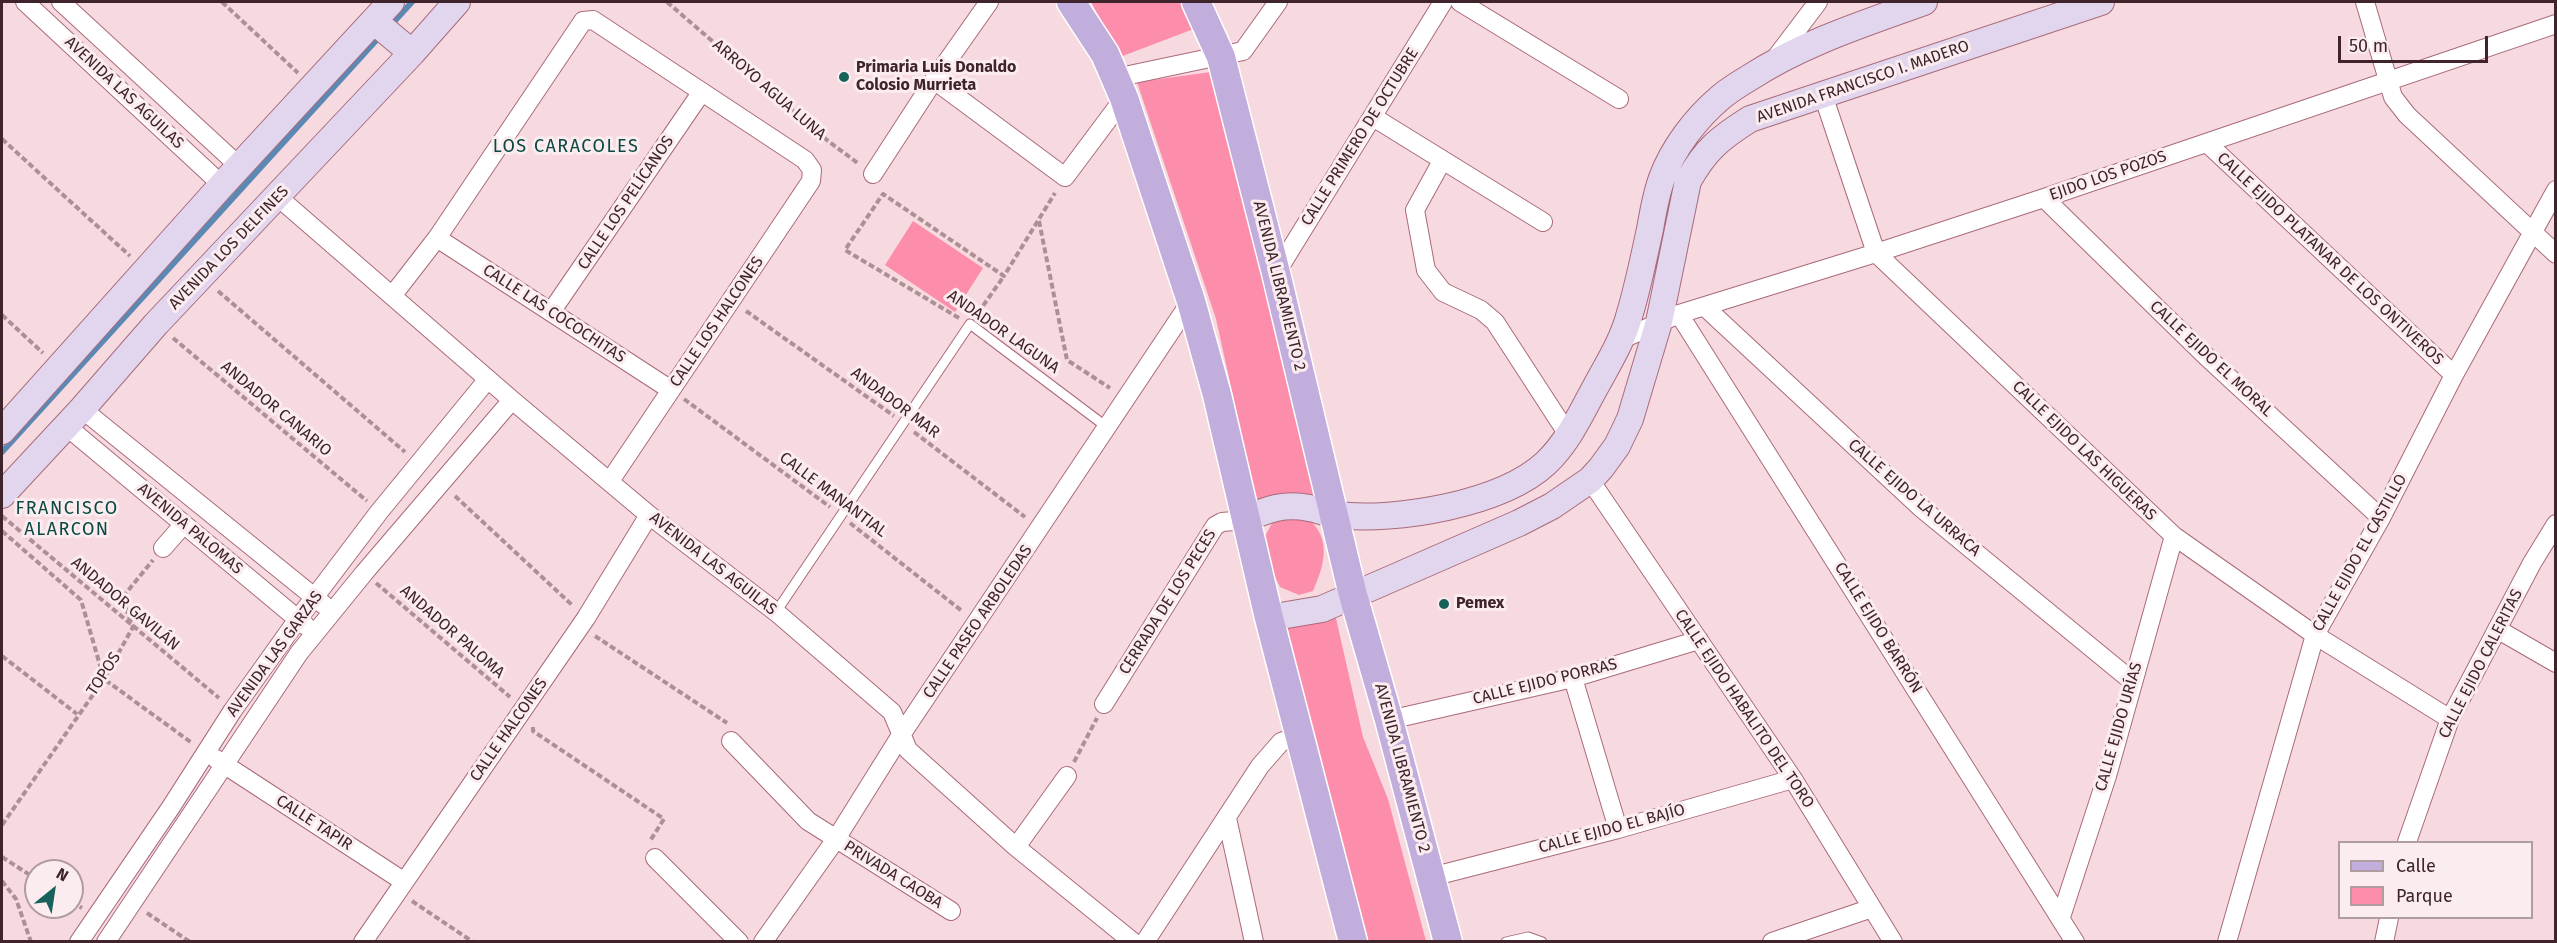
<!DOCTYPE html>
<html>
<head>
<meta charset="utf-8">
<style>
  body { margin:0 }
  #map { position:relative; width:2557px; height:943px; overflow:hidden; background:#f7dae0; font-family:"Fira Sans",sans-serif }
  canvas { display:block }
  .frame { position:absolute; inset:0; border:3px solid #3f242b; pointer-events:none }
  .legend { position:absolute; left:2338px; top:841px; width:195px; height:78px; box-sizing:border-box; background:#fbecef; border:2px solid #b09ca1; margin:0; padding:8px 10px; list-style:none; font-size:18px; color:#3f242b }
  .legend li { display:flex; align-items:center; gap:12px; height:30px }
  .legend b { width:30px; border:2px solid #b09ca1 }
  .north { position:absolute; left:24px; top:859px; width:60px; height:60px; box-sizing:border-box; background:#fbecef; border:2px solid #b09ca1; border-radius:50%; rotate:30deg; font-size:16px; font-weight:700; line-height:24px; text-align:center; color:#3f242b }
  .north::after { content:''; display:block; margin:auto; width:21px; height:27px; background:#17625a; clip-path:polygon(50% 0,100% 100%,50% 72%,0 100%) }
  .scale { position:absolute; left:2338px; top:36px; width:150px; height:27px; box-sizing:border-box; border:3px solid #3f242b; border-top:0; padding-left:8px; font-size:18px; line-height:21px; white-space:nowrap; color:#3f242b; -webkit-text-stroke:4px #fbecef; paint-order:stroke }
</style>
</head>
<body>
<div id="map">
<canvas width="2557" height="943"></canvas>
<div class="frame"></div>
<ul class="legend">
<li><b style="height:8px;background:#c2aedc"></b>Calle</li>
<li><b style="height:16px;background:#fd8eab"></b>Parque</li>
</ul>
<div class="north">N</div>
<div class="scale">50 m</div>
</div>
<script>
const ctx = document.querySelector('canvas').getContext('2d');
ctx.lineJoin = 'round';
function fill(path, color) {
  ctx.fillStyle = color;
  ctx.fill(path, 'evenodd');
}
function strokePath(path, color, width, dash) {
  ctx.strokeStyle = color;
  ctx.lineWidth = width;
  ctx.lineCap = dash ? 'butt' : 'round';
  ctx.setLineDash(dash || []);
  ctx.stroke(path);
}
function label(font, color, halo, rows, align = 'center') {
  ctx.font = font + ' "Fira Sans",sans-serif';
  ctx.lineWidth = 6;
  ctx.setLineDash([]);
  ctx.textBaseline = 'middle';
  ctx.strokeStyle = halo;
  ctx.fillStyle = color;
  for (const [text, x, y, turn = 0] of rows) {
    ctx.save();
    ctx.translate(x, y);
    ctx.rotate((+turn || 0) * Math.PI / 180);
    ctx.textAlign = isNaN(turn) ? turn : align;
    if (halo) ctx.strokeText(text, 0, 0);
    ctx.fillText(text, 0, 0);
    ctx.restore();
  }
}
const green = new Path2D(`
  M1091,2h95l13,25 -79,30z
  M1211,72l109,433 -63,-1 -41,-185 -79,-237z
  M913,221l70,47 -28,44 -70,-47z
  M1303,514c29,22 23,47 10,77l-14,4 -19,-8 -12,-24 -3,-27 10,-18z
  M1335,614l28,123 25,62 38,142h-68l-40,-166 -31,-147z`);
const stream = new Path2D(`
  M390,26l22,-24
  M2,452l379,-417`);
const path = new Path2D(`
  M222,2l76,71
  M667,2l161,139 31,23
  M2,139l128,117
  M1039,221l28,139 43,28
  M218,291l187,161
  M746,311l148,105
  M978,313l26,-37
  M2,315l41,38
  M959,318l-114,-68 38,-56 121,82 51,-83
  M173,338l194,163
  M684,399l146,108
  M914,432l111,85
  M455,496l117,109
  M2,516l217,182
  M850,523l112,88
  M2,531l79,69 23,79 88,64
  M376,583l134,114
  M595,636l132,87
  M2,656l75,58
  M533,727v4l131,88 -14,22
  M1074,762l23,-44
  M2,825l102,-146 29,-52 -11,-29 31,-38
  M2,857l34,22
  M2,881l14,18 15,43
  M412,901l61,41
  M72,902l10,6
  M147,913l43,29`);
const lane = new Path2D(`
  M776,612l194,-288 138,104
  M1506,942l22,-5 14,5`);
const street = new Path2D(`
  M25,2l197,183
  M61,2l178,164
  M1460,2l159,97
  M2365,2l28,95 14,18 149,139
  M1774,60l44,-58
  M1115,78l128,-27 35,-49
  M934,80l131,97 59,-79
  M1823,95l53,158 298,283 141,99 135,84
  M1373,117l170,105
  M2207,143l247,232
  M1442,161l-27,49 11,60 17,22 38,18 14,12 74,114
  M873,174l61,-94 55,-78
  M278,197l234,203 137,115 127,97 116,100 16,38 108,97 117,95
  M2044,198l166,162 171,158
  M437,238l234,152
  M1276,273l167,-271
  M392,296l45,-58 146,-217 10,-1 212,140 7,10 -1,11 -201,300
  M1705,307l215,200 212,174
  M551,312l150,-219
  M1679,314l396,628
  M1620,340l59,-26 197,-61 168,-55 512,-174
  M82,409l242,196
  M65,425l241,201
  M1590,480l203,299 100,163
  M163,548l21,-24
  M2497,629l59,34
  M1573,678l45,151
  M1104,704l111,-178 7,-4 23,-2
  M1389,720l184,-42 126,-38
  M731,741l77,80 143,90
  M216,759l187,122
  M1227,818l27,124
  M2407,842l43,-123 82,-156 24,-39
  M1016,847l51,-71
  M655,858l84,84
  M1431,877l187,-48 175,-50
  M2061,917l46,-141 67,-240
  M79,942l92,-135 62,-97 65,-91 81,-107 109,-133
  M106,942l193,-289 65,-80 148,-173
  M363,942l223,-324 63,-103
  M763,942l73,-103 65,-104 290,-434
  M1145,942l115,-176 21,-24 20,-7
  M1772,942l100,-34
  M2227,942l88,-307 66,-117 73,-143 102,-185
  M2384,942l5,-24`);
const secondary = new Path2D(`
  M374,21l38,32
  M2,431l220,-246 169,-183
  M2,495l80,-86 74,-85 256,-271 45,-51
  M1245,520c21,-11 40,-17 64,-12 9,1 18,6 28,7 59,7 165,-11 209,-52 23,-22 35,-50 50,-77 13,-24 27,-46 34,-73 8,-27 14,-56 20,-84 3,-17 6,-35 12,-51 11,-30 34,-60 59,-81 8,-7 18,-13 28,-19 54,-35 114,-54 175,-76
  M1269,618l53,-9 197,-86 33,-17 38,-26 11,-12 16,-22 13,-27 29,-97 29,-141c18,-32 32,-43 62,-62l351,-117`);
const primary = new Path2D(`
  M1071,2l34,52 19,44 67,203 26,94 52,223 84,324
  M1196,2l25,55 55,216 77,322 36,125 59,222`);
const markers = [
  [844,77,6,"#17625a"],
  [1444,604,6,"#17625a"]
];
const poiNames = [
  ["Primaria Luis Donaldo",856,68],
  ["Colosio Murrieta",856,86],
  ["Pemex",1456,604]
];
const streetNames = [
  ["AVENIDA FRANCISCO I. MADERO",1863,82,-19],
  ["ARROYO AGUA LUNA",769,90,41],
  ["AVENIDA LAS AGUILAS",124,93,43],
  ["CALLE PRIMERO DE OCTUBRE",1360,137,-58],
  ["EJIDO LOS POZOS",2108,176,-19],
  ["CALLE LOS PELÍCANOS",626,203,-56],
  ["AVENIDA LOS DELFINES",229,248,-46],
  ["CALLE EJIDO PLATANAR DE LOS ONTIVEROS",2330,259,43],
  ["AVENIDA LIBRAMIENTO 2",1279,286,76],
  ["CALLE LAS COCOCHITAS",554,314,33],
  ["CALLE LOS HALCONES",717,322,-56],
  ["ANDADOR LAGUNA",1003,332,35],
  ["CALLE EJIDO EL MORAL",2211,359,43],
  ["ANDADOR MAR",895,403,37],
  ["ANDADOR CANARIO",276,409,40],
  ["CALLE EJIDO LAS HIGUERAS",2084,451,44],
  ["CALLE MANANTIAL",833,495,37],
  ["CALLE EJIDO LA URRACA",1914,498,41],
  ["AVENIDA PALOMAS",190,529,40],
  ["CALLE EJIDO EL CASTILLO",2360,553,-61],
  ["AVENIDA LAS AGUILAS",713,564,38],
  ["CERRADA DE LOS PECES",1168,602,-58],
  ["ANDADOR GAVILÁN",125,604,40],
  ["CALLE PASEO ARBOLEDAS",978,622,-56],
  ["CALLE EJIDO BARRÓN",1878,628,58],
  ["ANDADOR PALOMA",452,632,41],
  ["AVENIDA LAS GARZAS",275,654,-54],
  ["CALLE EJIDO CALERITAS",2481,664,-63],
  ["TOPOS",104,674,-57],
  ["CALLE EJIDO PORRAS",1545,682,-14],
  ["CALLE EJIDO HABALITO DEL TORO",1744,709,56],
  ["CALLE EJIDO URÍAS",2119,727,-74],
  ["CALLE HALCONES",509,730,-55],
  ["AVENIDA LIBRAMIENTO 2",1402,768,75],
  ["CALLE TAPIR",314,823,33],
  ["CALLE EJIDO EL BAJÍO",1612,829,-15],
  ["PRIVADA CAOBA",893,875,32]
];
const neighbourhoodNames = [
  ["LOS CARACOLES",566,147],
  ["FRANCISCO",67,509],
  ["ALARCON",67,530]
];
fill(green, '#fd8eab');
strokePath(stream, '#5c89b4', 6);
strokePath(lane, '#aa6a7a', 11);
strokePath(street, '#aa6a7a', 20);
strokePath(secondary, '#aa6a7a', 28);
strokePath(primary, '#fff', 31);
strokePath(path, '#ac9096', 4, [6, 3]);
strokePath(lane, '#fff', 9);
strokePath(street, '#fff', 18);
strokePath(secondary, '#e1d6ee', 26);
strokePath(primary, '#c2aedc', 28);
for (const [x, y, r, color] of markers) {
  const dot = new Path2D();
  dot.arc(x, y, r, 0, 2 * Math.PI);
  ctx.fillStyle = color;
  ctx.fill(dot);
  strokePath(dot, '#fbecef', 2);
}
label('bold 16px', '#3f242b', '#fbecef', poiNames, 'left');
label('16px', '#3f242b', '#fbecef', streetNames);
ctx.letterSpacing = '1.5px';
label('18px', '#0a4841', '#fbecef', neighbourhoodNames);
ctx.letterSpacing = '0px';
</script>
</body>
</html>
